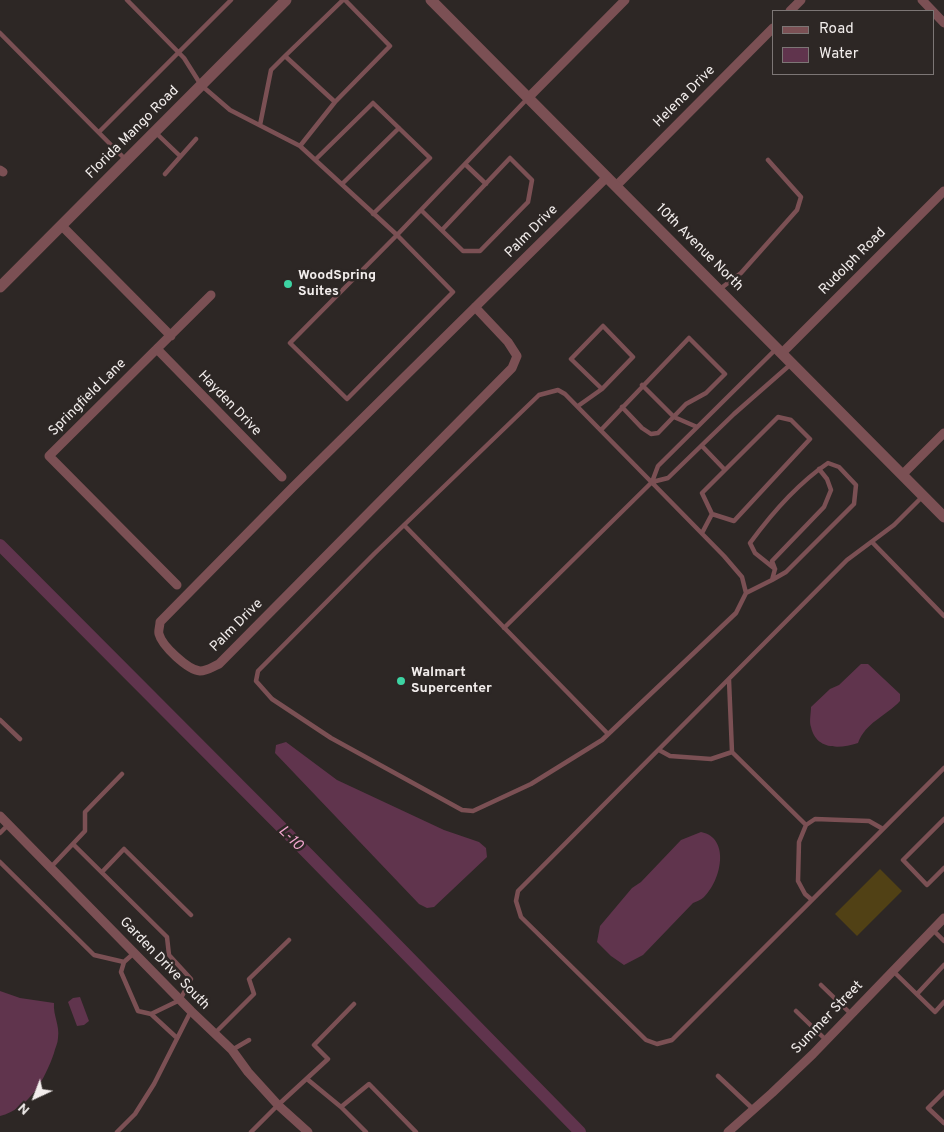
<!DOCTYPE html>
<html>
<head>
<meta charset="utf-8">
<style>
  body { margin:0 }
  #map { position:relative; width:944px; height:1132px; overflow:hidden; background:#2d2725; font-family:Overpass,sans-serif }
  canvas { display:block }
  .legend { position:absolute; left:772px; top:10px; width:162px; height:65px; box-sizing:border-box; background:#2d2725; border:1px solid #7c7675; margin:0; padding:6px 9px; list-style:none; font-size:15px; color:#f2edec }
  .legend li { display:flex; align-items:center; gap:10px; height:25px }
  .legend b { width:25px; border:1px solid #7c7675 }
  .north { position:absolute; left:10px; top:1072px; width:50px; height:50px; -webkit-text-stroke:4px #2d2725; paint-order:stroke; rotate:223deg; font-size:14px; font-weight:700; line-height:20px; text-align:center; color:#f2edec }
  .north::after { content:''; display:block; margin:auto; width:18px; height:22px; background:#f2edec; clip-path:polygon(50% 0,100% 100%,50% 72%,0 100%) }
</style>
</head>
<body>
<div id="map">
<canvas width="944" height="1132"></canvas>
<ul class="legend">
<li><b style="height:6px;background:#7b5054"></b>Road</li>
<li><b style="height:14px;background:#60344d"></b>Water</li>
</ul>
<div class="north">N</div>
</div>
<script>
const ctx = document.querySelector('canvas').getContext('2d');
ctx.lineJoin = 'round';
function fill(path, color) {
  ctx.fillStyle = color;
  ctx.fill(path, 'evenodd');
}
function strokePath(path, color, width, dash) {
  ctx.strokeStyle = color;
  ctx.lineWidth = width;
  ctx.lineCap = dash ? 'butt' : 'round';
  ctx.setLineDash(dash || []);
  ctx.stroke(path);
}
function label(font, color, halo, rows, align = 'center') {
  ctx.font = font + ' Overpass,sans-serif';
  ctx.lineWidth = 5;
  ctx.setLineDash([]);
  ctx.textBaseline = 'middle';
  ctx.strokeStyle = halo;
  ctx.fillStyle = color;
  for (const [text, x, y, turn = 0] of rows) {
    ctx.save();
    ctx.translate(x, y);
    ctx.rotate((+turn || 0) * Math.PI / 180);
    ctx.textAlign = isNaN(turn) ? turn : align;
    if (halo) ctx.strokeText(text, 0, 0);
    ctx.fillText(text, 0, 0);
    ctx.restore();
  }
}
const green = new Path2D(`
  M880,869l22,22 -45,45 -22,-22z`);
const water = new Path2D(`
  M861,664h7l32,30v7c-15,16 -34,21 -42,42 -19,6 -42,7 -47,-16 -2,-5 0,-14 0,-20l19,-18 9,-4z
  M286,742l51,38 107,50 35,12 7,6 1,9 -53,50 -7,1 -8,-4 -144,-151 1,-8z
  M701,832c30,6 20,49 3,65 -3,3 -7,4 -11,6l-50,52 -19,10 -13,-9 -14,-14 3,-16 32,-38 9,-6 40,-42z
  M0,991l20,7 34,5c-1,13 6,22 4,35 0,5 -3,10 -4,15 -9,26 -25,56 -54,63z
  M80,997l9,24 -5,4 -7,1 -9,-24 5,-4z`);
const canal = new Path2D(`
  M0,545l308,309 272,278`);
const service = new Path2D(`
  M127,0l57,58 17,27 29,25 70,36 97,89 56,57 -106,107 -57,-56 107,-108 130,-136
  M0,33l126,127
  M335,102l-50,-46 58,-56
  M260,125l11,-55 14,-14
  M99,132l132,-132
  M156,133l24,23
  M300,146l35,-44 55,-56 -45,-46
  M315,160l58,-57 57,55 -57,56
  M465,164l21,20
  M165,174l31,-35
  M342,184l57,-56
  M421,210l42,41h17l48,-49 4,-22 -22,-22 -68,72
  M720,289l21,-16 56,-63 4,-13 -33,-37
  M642,385l32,32 23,10
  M558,390l7,4 159,162 18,21 4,16 -10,20 -134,127 -71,44 -58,27 -11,-1 -131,-72 -59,-39 -16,-18 2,-10 117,-118 164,-158z
  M578,406l24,-17 31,-32 -30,-31 -32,33 31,30
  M601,430l88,-92 36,36 -19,19 -20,11 -28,29 -7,1 -9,-6 -20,-21
  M702,446l22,23
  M652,482l16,-4 66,-64 57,-50
  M922,497l-28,28 -47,35 -329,331 -2,10 5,16 125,123 11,4 15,-4 272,-272
  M404,525l204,209
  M702,533l10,-19 -10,-21 76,-76 13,3 19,19 -76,82 -22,-7
  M872,542l72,74
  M772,580l14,-8 68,-68 2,-19 -17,-18 -11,-4c-31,21 -56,50 -78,80l5,10 20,16
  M746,593l26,-13 3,-11 -3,-8 52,-54 7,-17 -4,-11 -8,-10
  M504,628l148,-146 6,-16 118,-117
  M0,720l20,19
  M659,750l11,6 41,3 21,-7 -3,-72
  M732,752l74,73
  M944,819l-41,41 24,25 17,-17
  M0,833l9,-9
  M73,844l94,93 2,18 22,24 -11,21 -29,14
  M0,862l94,93 30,7 10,-9
  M51,867l34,-36v-19l37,-38
  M102,872l22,-23 67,66
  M812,900l-7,-6 -7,-13 1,-39 7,-17 9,-6 54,2 14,8
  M933,930l11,11
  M124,962l-3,10 17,39 13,3 26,24
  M893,971l42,41 9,-10
  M821,985l30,29
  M917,994l27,-29
  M796,1011l30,29
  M215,1033l39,-39 -5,-15 40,-39
  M232,1050l17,-10
  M718,1076l35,33
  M307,1079l34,28 28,-23 47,48
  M944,1092l-16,16 16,15
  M341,1107l25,25
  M117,1132l18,-18 19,-30 37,-73
  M251,1132l27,-27 50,-46 -14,-14 40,-41`);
const minor = new Path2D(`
  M922,0l22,23
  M790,11l11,-11
  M528,98l97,-98
  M0,170l3,2
  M616,186l157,-158
  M62,226l109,110
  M475,307l33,35 9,14 -5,12 -293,296c-7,3 -12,7 -19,7 -12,-1 -38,-25 -41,-37 -1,-3 1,-8 1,-12l133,-135 314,-310
  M157,349l125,128
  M782,353l162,-162
  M902,475l42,-42
  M177,585l-128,-129 162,-161
  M0,816l191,195 41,39 16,22 30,33 30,27
  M728,1132l44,-39 41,-39 131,-136`);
const tertiary = new Path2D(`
  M431,0l513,517
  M0,287l286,-287`);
const markers = [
  [288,284,5,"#3dd4a3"],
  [401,681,5,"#3dd4a3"]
];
const streetNames = [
  ["Helena Drive",685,97,-45],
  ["Florida Mango Road",133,133,-45],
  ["Palm Drive",532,232,-45],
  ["10th Avenue North",699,248,45],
  ["Rudolph Road",853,262,-45],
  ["Springfield Lane",88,398,-45],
  ["Hayden Drive",229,404,46],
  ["Palm Drive",237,626,-45],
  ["Garden Drive South",164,964,46],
  ["Summer Street",828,1018,-46]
];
const poiNames = [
  ["WoodSpring",298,276],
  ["Suites",298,292],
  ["Walmart",411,673],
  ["Supercenter",411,689]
];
const waterNames = [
  ["L-10",290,839,45]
];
fill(green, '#514115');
fill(water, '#60344d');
strokePath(canal, '#60344d', 12);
strokePath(service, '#7b5054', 4.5);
strokePath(minor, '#7b5054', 9);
strokePath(tertiary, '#7b5054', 11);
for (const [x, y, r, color] of markers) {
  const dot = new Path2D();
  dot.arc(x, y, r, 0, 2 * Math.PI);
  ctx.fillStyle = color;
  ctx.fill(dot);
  strokePath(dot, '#2d2725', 2);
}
label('14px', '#f2edec', '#2d2725', streetNames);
label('bold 14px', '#f2edec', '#2d2725', poiNames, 'left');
label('italic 15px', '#efa4cc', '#2d2725', waterNames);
</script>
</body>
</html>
